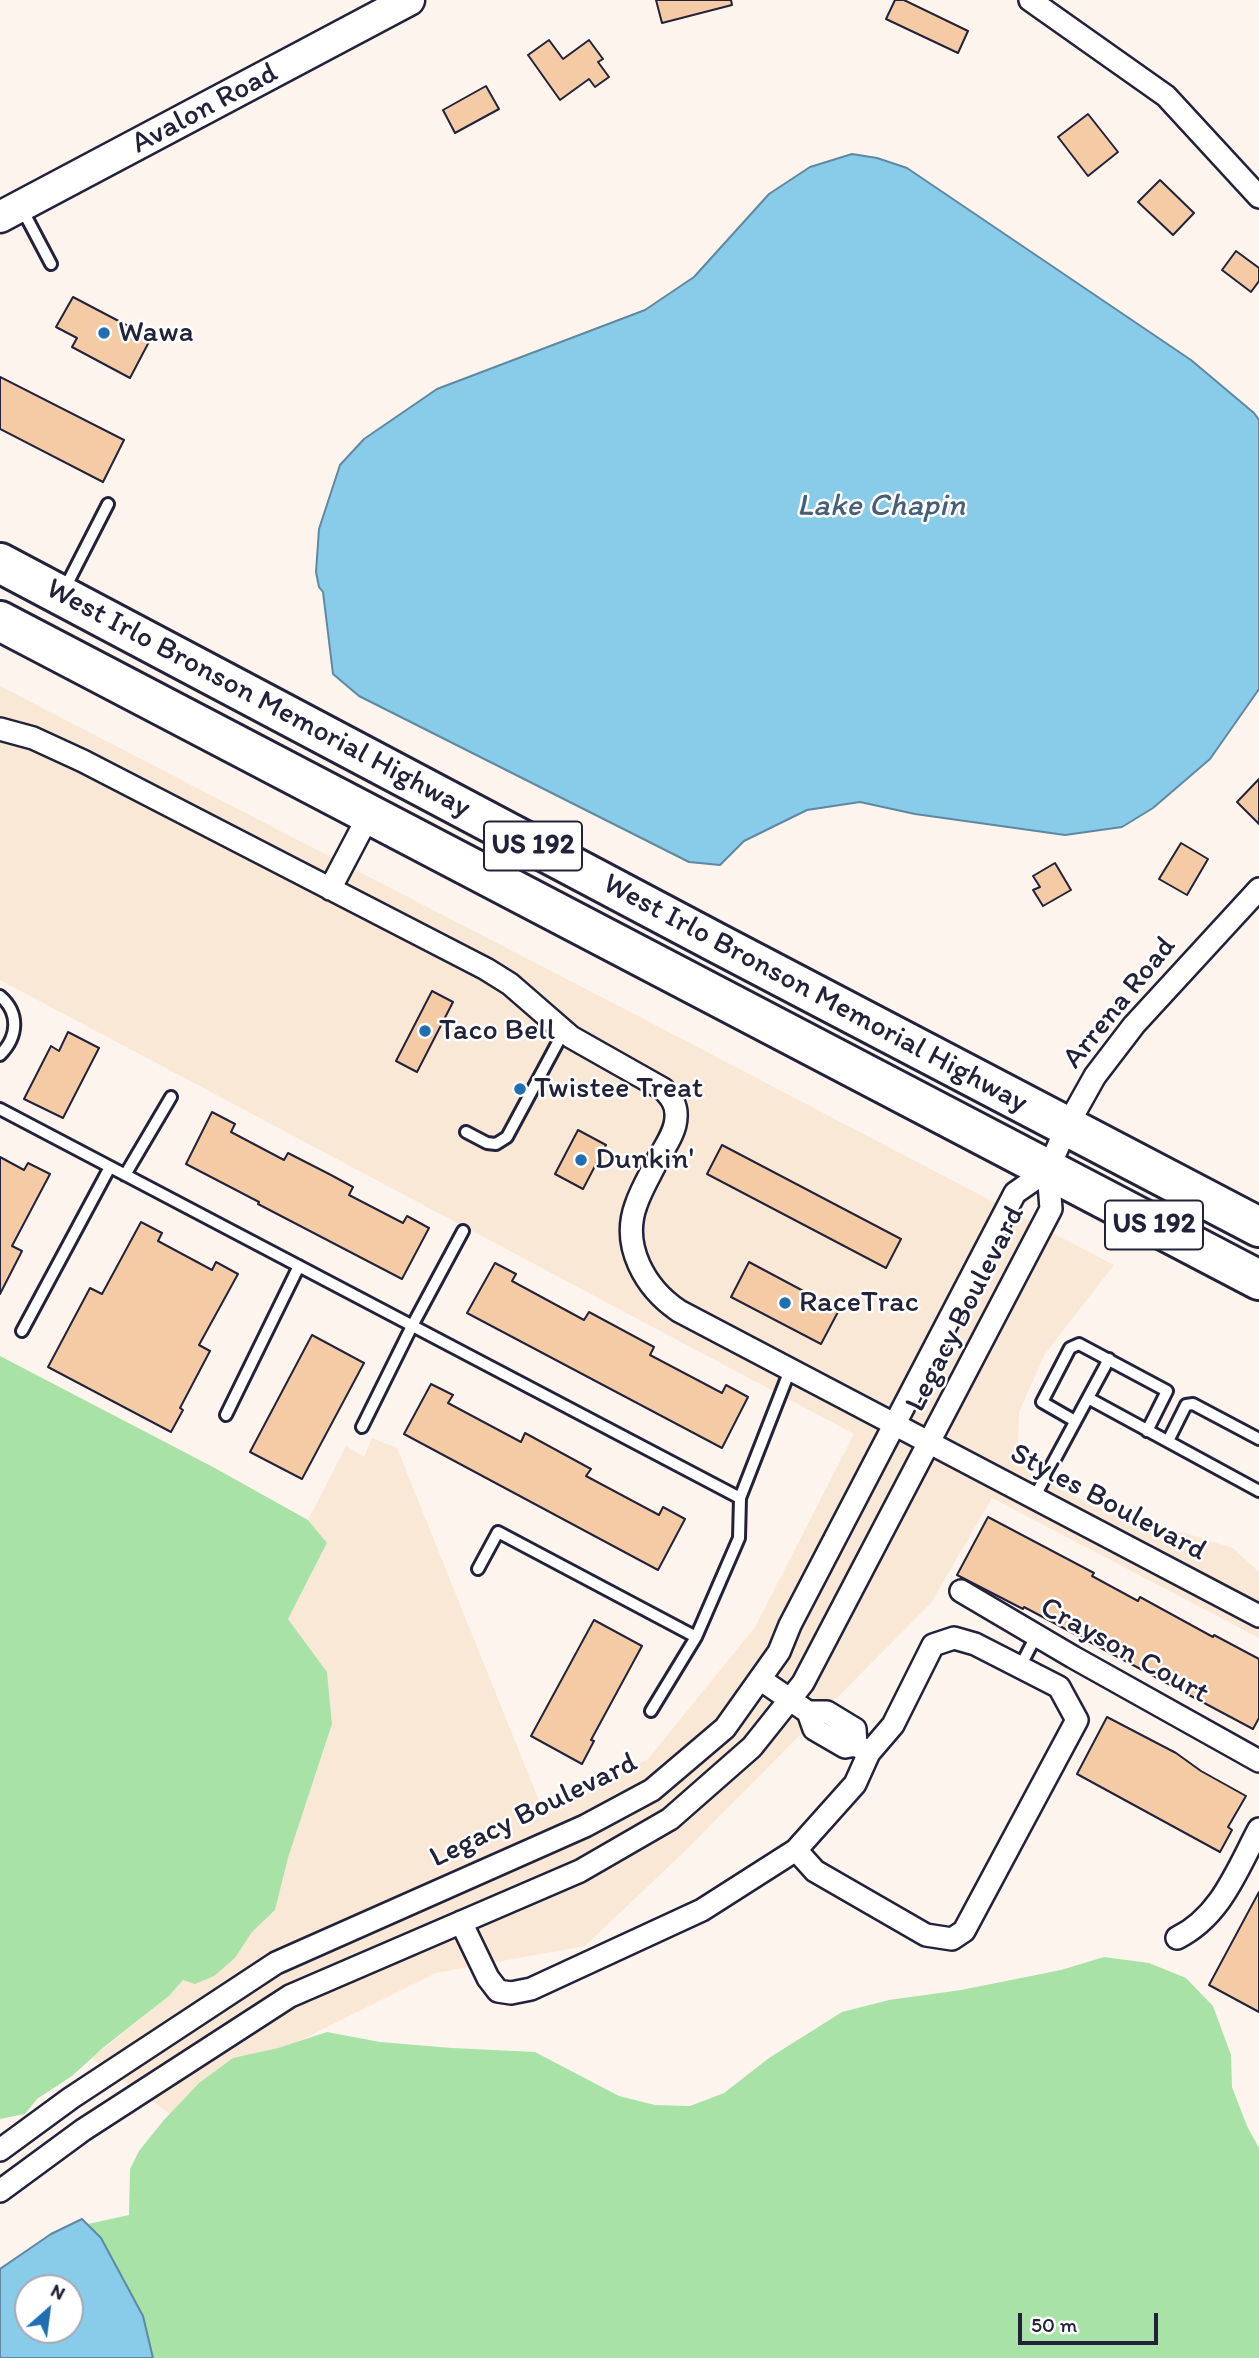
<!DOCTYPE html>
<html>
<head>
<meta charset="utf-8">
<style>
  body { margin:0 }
  #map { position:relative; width:1259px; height:2358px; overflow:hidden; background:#fdf5ed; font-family:Itim,sans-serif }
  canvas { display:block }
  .north { position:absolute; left:14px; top:2274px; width:70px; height:70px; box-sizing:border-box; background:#fff; border:2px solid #a7a7b1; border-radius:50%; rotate:28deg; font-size:19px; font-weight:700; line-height:28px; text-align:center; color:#22223b }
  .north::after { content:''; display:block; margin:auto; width:24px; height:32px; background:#1f6fb2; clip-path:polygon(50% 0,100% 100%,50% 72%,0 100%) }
  .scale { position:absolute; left:1018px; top:2313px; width:140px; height:32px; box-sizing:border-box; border:4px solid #22223b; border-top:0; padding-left:9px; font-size:21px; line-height:24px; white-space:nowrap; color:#22223b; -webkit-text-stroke:5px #fff; paint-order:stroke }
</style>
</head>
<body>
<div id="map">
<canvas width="1259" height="2358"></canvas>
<div class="north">N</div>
<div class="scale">50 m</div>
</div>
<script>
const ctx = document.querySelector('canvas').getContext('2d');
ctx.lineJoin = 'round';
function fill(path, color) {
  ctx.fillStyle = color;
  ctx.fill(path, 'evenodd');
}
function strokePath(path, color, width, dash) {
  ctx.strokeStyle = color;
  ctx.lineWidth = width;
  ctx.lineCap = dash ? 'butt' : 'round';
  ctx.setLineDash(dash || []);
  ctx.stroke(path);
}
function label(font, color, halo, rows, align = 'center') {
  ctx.font = font + ' Itim,sans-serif';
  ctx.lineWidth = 5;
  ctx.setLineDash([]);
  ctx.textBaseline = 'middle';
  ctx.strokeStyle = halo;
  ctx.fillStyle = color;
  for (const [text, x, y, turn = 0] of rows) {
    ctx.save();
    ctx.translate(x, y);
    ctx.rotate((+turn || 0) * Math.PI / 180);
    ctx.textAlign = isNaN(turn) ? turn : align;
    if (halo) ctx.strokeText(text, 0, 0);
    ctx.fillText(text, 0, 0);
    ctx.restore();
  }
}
const built = new Path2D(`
  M0,686l644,333 470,246 -69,89 -26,58 -1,35 11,24 13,10 89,41 30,10h21l51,16 26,24v66l-267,-140 -61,105 -248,250 -98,93 -149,27 -139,69 -19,6 -79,35 -29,31 -78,-56 77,-62 14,-16 52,-22 17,-26 23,-22 13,-52 44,-134 -5,-52 -39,-53 39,-75 -19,-24 38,-74 18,11 8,-19 25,10 147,365 104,-54 107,-132 99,-193 -854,-454z`);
const green = new Path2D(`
  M0,1356l213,111 95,53 19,23 -39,76 39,53 5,52 -44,134 -13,52 -23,22 -17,26 -21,18 -19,8 -12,-4 -14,16 -65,51 -32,29 -35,23 -12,15 -25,5z
  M1104,1957l45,6 37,15 27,28 18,49 1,32 15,39 12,22v210h-1106l-10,-42 -42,-78 -13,-14 41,-9 1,-46 9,-18 24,-30 36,-38 34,-25 45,-10 49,-16 53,10 72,6 83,4 84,44 36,9 35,1 34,-13 45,-35 73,-46 47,-12 72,-10 100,-20z`);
const water = new Path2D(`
  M852,154l25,4 30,10 284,192 63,53 5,7v269l-49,70 -57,49 -31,19 -57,8 -150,-21 -55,-12 -53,8 -63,31 -24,24 -31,-3 -330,-166 -26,-22 -10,-82 -4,-5 -3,-15 3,-43 21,-64 24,-26 73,-50 208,-79 49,-33 75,-83 41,-27z
  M82,2219l19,19 42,78 10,42h-153v-89l51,-35zM70,2288v42h-42v-42z`);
const building = new Path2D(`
  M656,0h75l1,5 -70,18z
  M895,0h9l64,31 -10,22 -72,-34z
  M549,40l14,19 26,-19 14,19 -5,3 11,15 -14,10 -6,-8 -29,21 -32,-45z
  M486,86l13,23 -44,24 -12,-23z
  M1088,114l30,38 -30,24 -30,-39z
  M1160,180l34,33 -21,22 -35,-33z
  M1236,251l23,17v13l-8,11 -29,-22z
  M73,297l78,41 -21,40 -58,-31 5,-9 -21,-11z
  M0,377l124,63 -21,42 -103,-53z
  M1259,779v45l-22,-22z
  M1181,843l27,16 -21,36 -28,-16z
  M1055,863l16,27 -28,16 -10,-16 7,-3 -7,-11z
  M432,991l21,11 -36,70 -21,-11z
  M68,1032l31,16 -36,70 -39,-19 27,-53 8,5z
  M212,1112l23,12 -4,8 53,28 4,-7 43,22 22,12 -4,8 54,28 4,-7 22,12 -27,51 -144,-75 1,-2 -73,-38z
  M578,1130l28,15 -23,44 -28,-15z
  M722,1145l179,94 -15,29 -179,-94z
  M0,1157l24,13 4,-7 22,11 -38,72 10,5 -22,43z
  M141,1222l21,11 -4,8 54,29 4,-8 22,12 -39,71 11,6 -30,57 3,2 -12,22 -123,-65 42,-79 12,6z
  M749,1262l90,48 -18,34 -90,-47z
  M495,1263l21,11 -4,7 72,39 5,-8 65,35 -4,8 72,38 4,-8 22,12 -26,51 -255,-135z
  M312,1335l52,28 -62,116 -52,-27z
  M431,1384l22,11 -5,8 73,39 4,-9 66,36 -5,7 73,39 4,-8 22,12 -27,51 -254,-136z
  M988,1517l106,56 -2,3 46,25 2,-4 73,40 1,-2 45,24v59l-6,11 -229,-122 -1,2 -66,-34z
  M594,1620l48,26 -51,94 3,1 -12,23 -51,-28z
  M1107,1717l69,36 25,18 45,25 -18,31 4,3 -12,22 -143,-78z
  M1259,1892v120l-50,-27z`);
const lane = new Path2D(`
  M22,209l29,55
  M64,590l44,-86
  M0,996c20,17 18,41 0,59
  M0,1109l740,389
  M466,1132l21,11 9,1 11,-7 57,-106
  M125,1175l46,-78
  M22,1331l88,-164
  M1088,1398l171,93
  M226,1415l73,-149
  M1075,1421l-33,-19 28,-54 9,-4 88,47 -20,40
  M362,1427l50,-101 51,-95
  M1168,1441l18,-36 7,-1 66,35
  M1034,1498l75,-139
  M478,1569l20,-37 198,105
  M1020,1667l16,-31
  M651,1711l45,-74 43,-99 1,-40 50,-128`);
const street = new Path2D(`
  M1030,0l136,96 93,101
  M0,729l33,9 50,23 403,208 24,15 61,53 92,52c8,8 14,16 13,28 0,15 -12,31 -19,44 -7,14 -16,29 -21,44 -15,41 9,83 43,106l580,305
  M330,889l39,-74
  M961,1591l112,66 186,104
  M760,1679l48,33h19l28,17 1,16 -11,2 -31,-18 -6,-17
  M796,1850l19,21 111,64 26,4 12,-8 113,-211 -18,-33 -84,-43 -21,-6 -21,7 -40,80 -24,28
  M461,1922l27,56 10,13 13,2 20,-4 171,-79 94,-60 59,-66 14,-31 -13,-8
  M1177,1938c44,-22 60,-68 82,-109
  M0,2150l71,-52 205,-135 309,-137 67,-36 73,-62 54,-76 11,-27 225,-432 33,-23
  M0,2191l83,-61 207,-134 290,-125 90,-52 82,-72 51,-64 248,-474 -3,-39 19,-44 28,-50 39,-51 125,-136`);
const secondary = new Path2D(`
  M0,217l409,-217`);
const highway = new Path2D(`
  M0,563l717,380 542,284
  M0,621l1259,659`);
const markers = [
  [104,333,7,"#1f6fb2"],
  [425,1031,7,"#1f6fb2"],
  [520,1089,7,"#1f6fb2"],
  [581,1160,7,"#1f6fb2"],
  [785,1303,7,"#1f6fb2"]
];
const shields = [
  [533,846,98],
  [1154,1225,98]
];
const shieldNames = [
  ["US 192",533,846],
  ["US 192",1154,1225]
];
const streetNames = [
  ["Avalon Road",205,109,-28],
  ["West Irlo Bronson Memorial Highway",258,699,28],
  ["West Irlo Bronson Memorial Highway",815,994,28],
  ["Arrena Road",1120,1003,-51],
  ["Legacy Boulevard",966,1309,-63],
  ["Styles Boulevard",1108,1503,28],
  ["Crayson Court",1124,1651,29],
  ["Legacy Boulevard",534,1811,-26]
];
const poiNames = [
  ["Wawa",118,333],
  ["Taco Bell",439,1031],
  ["Twistee Treat",534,1089],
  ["Dunkin'",595,1160],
  ["RaceTrac",799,1303]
];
const waterNames = [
  ["Lake Chapin",881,507]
];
fill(built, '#fae8d7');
fill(green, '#a9e2a7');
fill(water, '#88cce9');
strokePath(water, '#5f88a3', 2);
fill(building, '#f4cba4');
strokePath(building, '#22223b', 2);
strokePath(lane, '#22223b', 16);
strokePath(street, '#22223b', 26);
strokePath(secondary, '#22223b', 35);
strokePath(highway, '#22223b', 44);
strokePath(lane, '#fff', 10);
strokePath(street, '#fff', 21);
strokePath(secondary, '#fff', 30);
strokePath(highway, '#fff', 38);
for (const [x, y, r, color] of markers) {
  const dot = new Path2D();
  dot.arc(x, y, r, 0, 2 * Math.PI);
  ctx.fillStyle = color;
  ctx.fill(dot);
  strokePath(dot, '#fff', 2.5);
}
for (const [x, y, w] of shields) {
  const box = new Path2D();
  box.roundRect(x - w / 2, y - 24.5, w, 49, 5);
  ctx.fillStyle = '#fff';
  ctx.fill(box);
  strokePath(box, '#22223b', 2);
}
label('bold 28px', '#22223b', null, shieldNames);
label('30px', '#22223b', '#fff', streetNames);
label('30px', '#22223b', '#fff', poiNames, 'left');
label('italic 32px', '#465e78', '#fff', waterNames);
</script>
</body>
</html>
